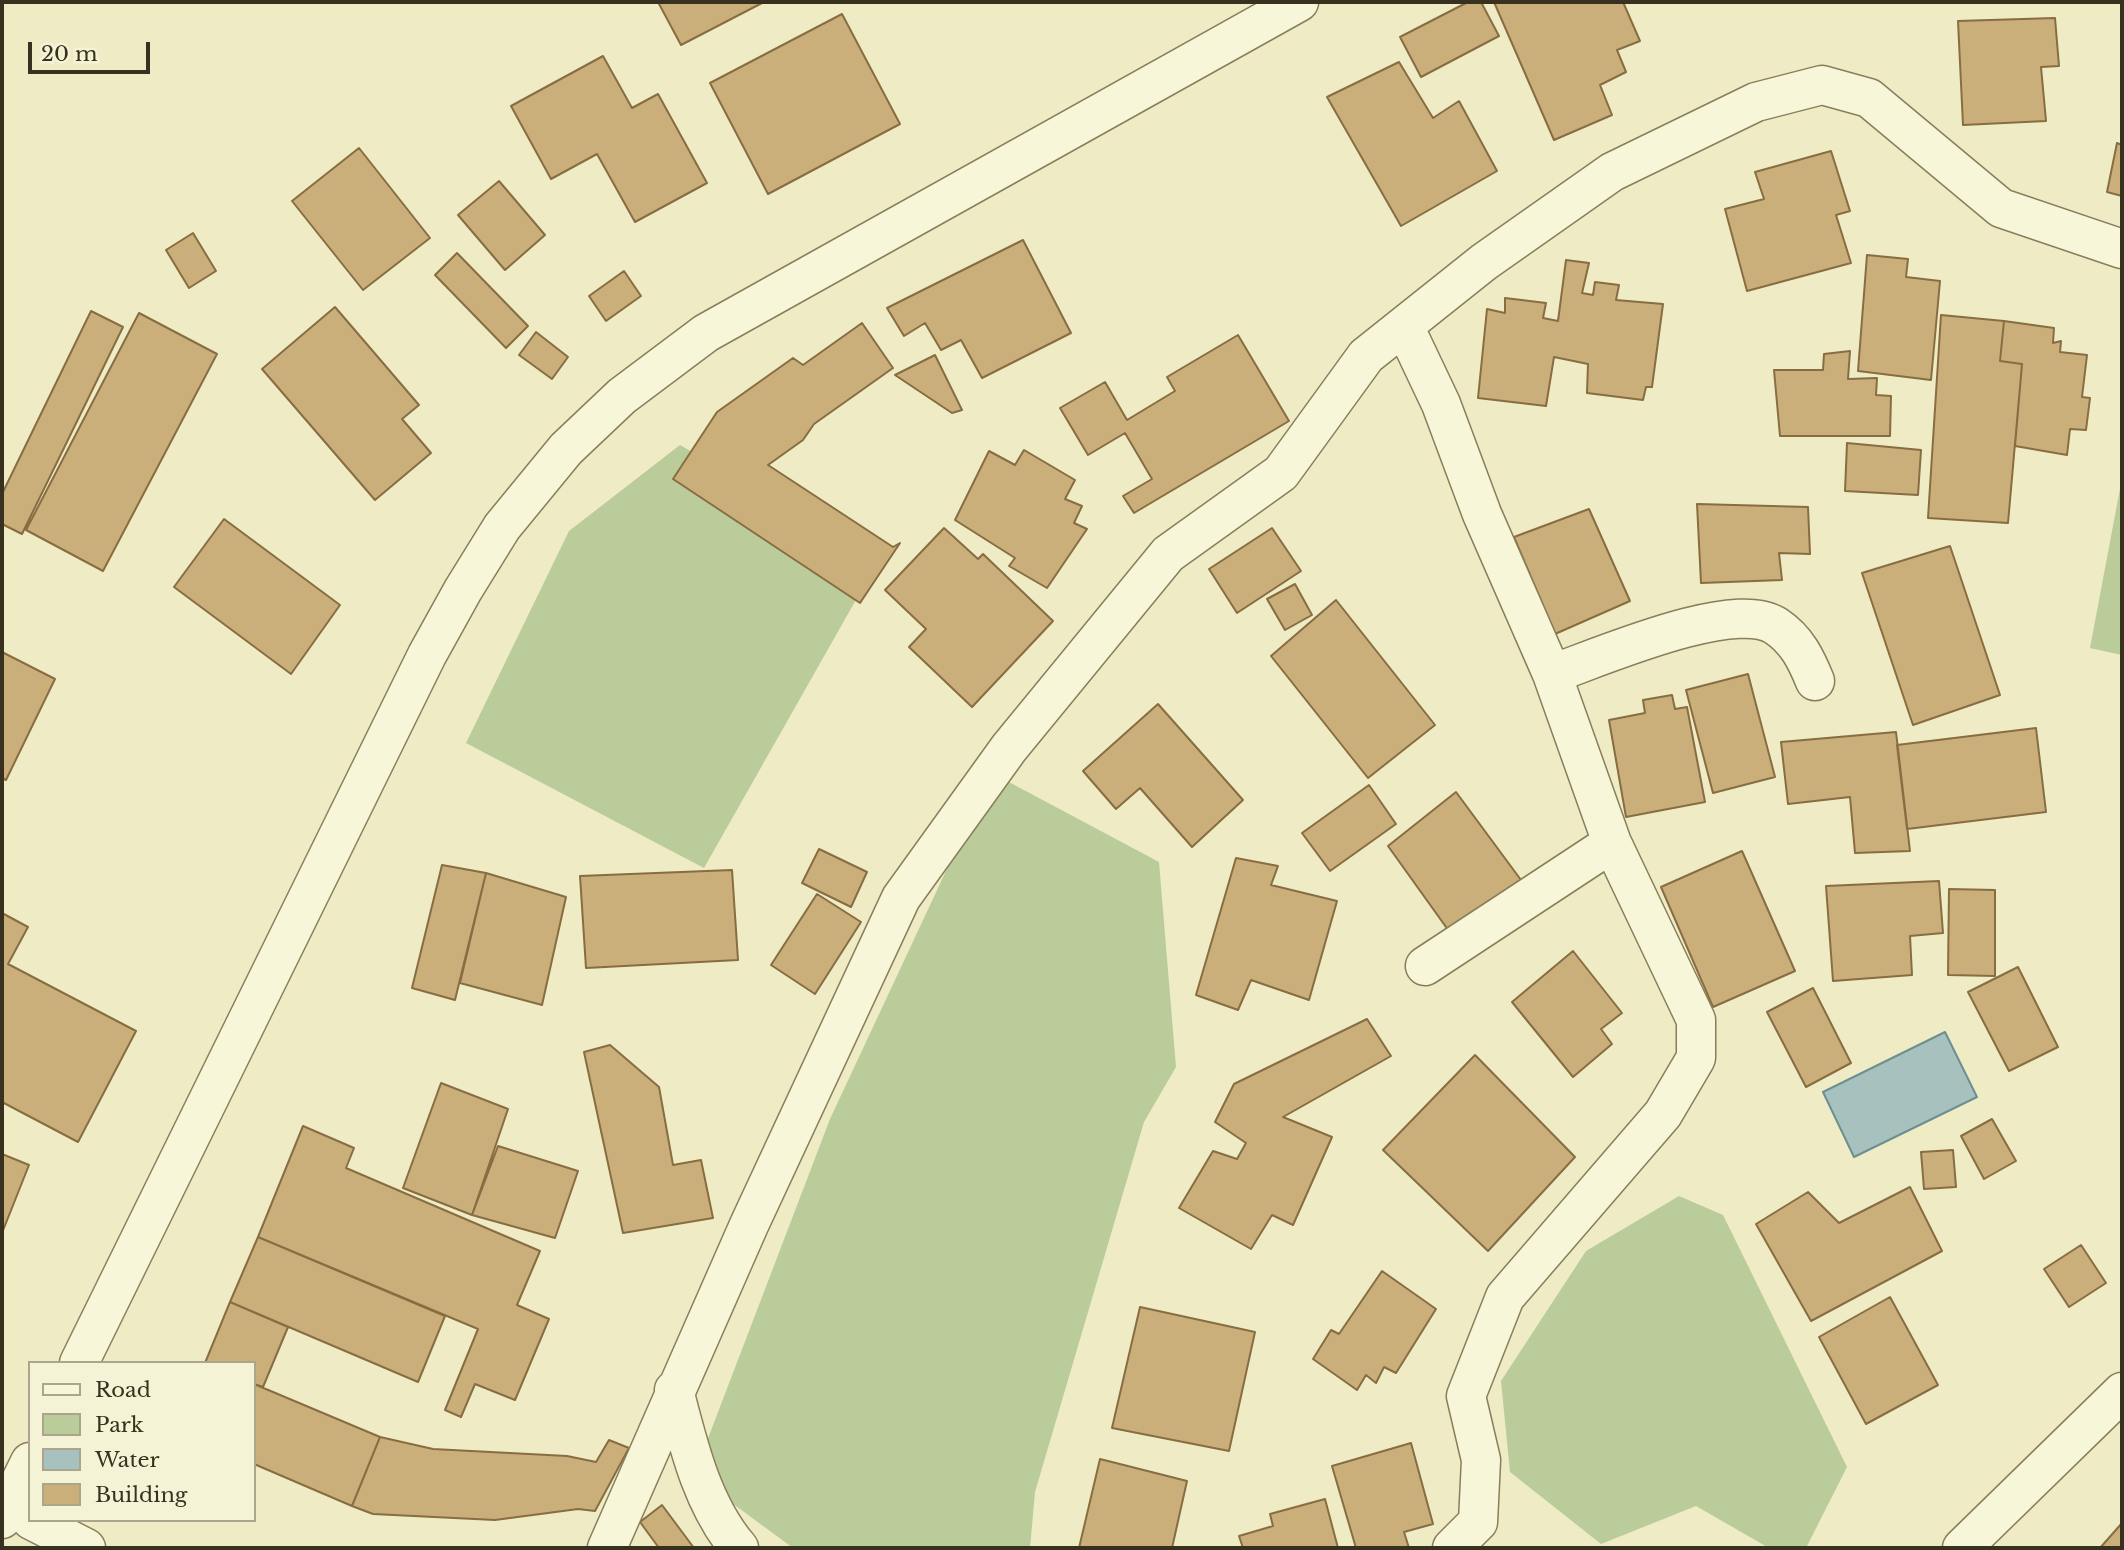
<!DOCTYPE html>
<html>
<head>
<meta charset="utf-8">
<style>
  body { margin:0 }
  #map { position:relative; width:2124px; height:1550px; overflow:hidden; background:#eeebc5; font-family:"Libre Baskerville",serif }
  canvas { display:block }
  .frame { position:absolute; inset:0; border:4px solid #39311f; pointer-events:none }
  .legend { position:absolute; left:28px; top:1361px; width:228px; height:161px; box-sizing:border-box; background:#f5f3d5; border:2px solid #aaa58c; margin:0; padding:9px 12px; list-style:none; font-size:21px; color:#39311f }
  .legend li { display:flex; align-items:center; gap:14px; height:35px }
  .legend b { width:35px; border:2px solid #aaa58c }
  .scale { position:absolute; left:28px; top:42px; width:122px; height:32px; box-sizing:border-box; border:4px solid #39311f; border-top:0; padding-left:9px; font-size:21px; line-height:24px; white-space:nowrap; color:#39311f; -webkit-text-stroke:5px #f5f3d5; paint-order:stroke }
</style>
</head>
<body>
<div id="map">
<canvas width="2124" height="1550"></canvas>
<div class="frame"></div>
<ul class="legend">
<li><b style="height:9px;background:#f8f6d8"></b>Road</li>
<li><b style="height:19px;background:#bacc99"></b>Park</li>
<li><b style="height:19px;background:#a7c1bf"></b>Water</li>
<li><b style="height:19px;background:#cbaf7b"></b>Building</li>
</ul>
<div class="scale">20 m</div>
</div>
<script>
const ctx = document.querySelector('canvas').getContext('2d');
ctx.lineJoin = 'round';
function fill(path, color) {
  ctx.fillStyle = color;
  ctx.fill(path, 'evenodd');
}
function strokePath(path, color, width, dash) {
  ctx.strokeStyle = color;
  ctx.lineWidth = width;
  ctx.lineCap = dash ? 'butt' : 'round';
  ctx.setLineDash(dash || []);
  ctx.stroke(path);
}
const green = new Path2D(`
  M680,445l198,116 -174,307 -238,-125 103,-212z
  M2122,478v177l-32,-7z
  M1007,781l152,81 17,205 -32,55 -109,370 -5,56h-237l-99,-73 136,-356 144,-308z
  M1679,1196l44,19 124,252 -41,81h-37l-73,-42 -95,38 -91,-72 -9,-91 85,-130z`);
const water = new Path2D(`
  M1945,1032l32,65 -123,60 -31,-65z`);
const building = new Path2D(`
  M658,2h106l-83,43z
  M1468,2h13l18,34 -78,41 -21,-40z
  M1494,2h129l17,39 -23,9 9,22 -26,13 12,30 -58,25z
  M842,14l58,110 -132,70 -58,-111z
  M2055,18l4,48 -18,1 5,54 -83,4 -5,-104z
  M603,56l29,52 26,-14 49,89 -72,39 -38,-68 -46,25 -40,-73z
  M1399,62l34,56 26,-17 38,70 -96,55 -74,-129z
  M2117,143l5,2v51l-15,-4z
  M359,148l71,90 -67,52 -71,-89z
  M1831,151l19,60 -14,4 15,48 -104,28 -22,-82 39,-10 -9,-27z
  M499,181l46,54 -40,35 -47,-55z
  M193,233l23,38 -27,17 -23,-38z
  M1023,240l48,93 -89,45 -21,-38 -20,10 -16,-27 -21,13 -17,-28z
  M457,253l71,73 -22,22 -71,-73z
  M1867,255l41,4 -2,18 34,4 -9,99 -73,-9z
  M1566,260l23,3 -7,30 11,2 2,-13 24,3 -3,15 47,4 -11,83h-6l-3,13 -56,-7 1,-29 -34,-7 -8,49 -68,-8 9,-89 18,4v-15l41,5 -3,15 15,3z
  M624,271l17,25 -35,25 -17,-25z
  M335,307l84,98 -17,14 29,34 -56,47 -113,-131z
  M91,311l32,16 -101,207 -20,-10v-30z
  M139,313l78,41 -114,217 -77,-41z
  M1941,315l63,6 -4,40 22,3 -14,159 -80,-5z
  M2004,321l50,7 -1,15 8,-2 -1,11 27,3 -5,42 8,1 -4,32 -16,-1 -3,26 -52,-9 7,-82 -22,-3z
  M862,323l31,45 -79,56 -11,16 -35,25 125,82 7,-4 -40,60 -187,-124 44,-67 76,-54 10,7z
  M536,332l32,25 -16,22 -33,-24z
  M1238,335l51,86 -155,92 -11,-17 29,-17 -27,-46 -37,22 -28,-47 45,-26 22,38 48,-29 -8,-14z
  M1850,351l-2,28 29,-1 -1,17 15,1 -1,40h-110l-6,-66h49l1,-16z
  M935,355l27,55 -10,3 -57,-38z
  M1847,443l74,7 -3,45 -73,-4z
  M1024,450l51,30 -10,19 17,7 -8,17 13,6 -40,59 -38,-22 6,-8 -60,-38 34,-69 26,14z
  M1697,504l111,3 2,47 -31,-1 3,27 -81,3z
  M1589,509l41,92 -75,33 -41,-97z
  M224,519l116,86 -49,69 -117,-87z
  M944,528l34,31 5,-5 70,67 -81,86 -63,-60 17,-18 -41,-39z
  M1272,528l29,43 -64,42 -28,-44z
  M1950,546l50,149 -87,30 -51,-152z
  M1295,584l17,31 -27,15 -18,-31z
  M1336,600l99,125 -67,53 -97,-122z
  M2,652l53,27 -49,101 -4,-2z
  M1748,674l27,103 -62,16 -27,-103z
  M1672,695l3,14 12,-2 18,95 -79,15 -17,-97 36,-7 -2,-13z
  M1158,704l85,96 -51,47 -52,-59 -24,21 -33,-38z
  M2036,728l10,84 -139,17 -10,-84z
  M1896,732l14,119 -55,2 -5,-56 -62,7 -7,-62z
  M1369,785l27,39 -66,47 -28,-38z
  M1456,792l65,88 -70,54 -63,-88z
  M819,849l48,23 -16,35 -49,-24z
  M1742,851l53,120 -82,36 -52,-120z
  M1236,858l42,8 -7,19 66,16 -28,99 -58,-20 -13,30 -42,-15z
  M442,865l44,8 -31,127 -43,-12z
  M732,870l6,90 -152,8 -6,-92z
  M486,873l80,24 -24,108 -82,-22z
  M1939,881l4,52 -33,3 2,39 -79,6 -7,-95z
  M1949,889l46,1v86l-47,-1z
  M817,894l44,28 -46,72 -44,-29z
  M2,913l26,14 -20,37 128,67 -58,111 -76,-40z
  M1573,951l49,62 -21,16 11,15 -39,33 -61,-75z
  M2018,967l40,80 -49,24 -41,-79z
  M1813,988l38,75 -45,24 -39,-75z
  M1367,1019l24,37 -108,61 49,20 -39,88 -21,-10 -21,34 -72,-41 34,-57 24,8 9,-16 -31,-21 19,-38z
  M610,1045l49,42 14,78 28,-5 12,58 -90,15 -39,-181z
  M1475,1055l100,102 -87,94 -105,-101z
  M441,1083l67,26 -36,106 -69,-27z
  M1992,1119l24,42 -32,18 -23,-43z
  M303,1126l51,22 -8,20 194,83 -23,54 32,14 -34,81 -40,-16 -14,33 -16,-7 33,-81 -220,-92z
  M498,1146l80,25 -23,67 -83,-23z
  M1953,1150l3,37 -32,2 -3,-37z
  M2,1154l27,11 -27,68z
  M1910,1187l32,64 -131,70 -55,-97 52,-32 31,31z
  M258,1237l187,79 -27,66 -188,-80z
  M2081,1245l25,38 -37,24 -25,-38z
  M1382,1271l54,38 -40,64 -12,-6 -8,16 -10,-8 -9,15 -44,-31 18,-29 8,4z
  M1890,1297l48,88 -72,39 -47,-87z
  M230,1302l58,25 -25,60 -9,-3v-21h-49z
  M1140,1307l115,25 -26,119 -117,-23z
  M254,1384l126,53 -28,69 -98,-42z
  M380,1437l53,12 134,7 29,6 13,-22 20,8 -34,63 -17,-2 -83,11 -122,-6 -21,-8z
  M1411,1443l22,81 -29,8 5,16h-53l-24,-82z
  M1100,1459l87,22 -15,67h-93z
  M1325,1499l13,49h-95l-4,-12 34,-10 -3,-12z
  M662,1505l32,43h-35l-19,-26z
  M2122,1523v25h-22z`);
const minor = new Path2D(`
  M1405,328l36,76 41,110 70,160 60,169 84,177v38l-33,56 -158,183 -39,99 15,64 -3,62 -26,26
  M1552,674c46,-16 183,-76 224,-48 21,14 30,33 39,55
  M1425,966l187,-123
  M79,1363l348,-708 36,-65 39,-63 64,-78 56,-53 84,-63 593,-331
  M674,1390c14,54 28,115 65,158
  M2,1519l28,-57
  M31,1520l55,28
  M607,1548l142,-323 152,-327 108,-150 159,-194 113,-81 85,-117 118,-94 128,-90 144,-70 66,-17 47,13 132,110 121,41
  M1962,1548l160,-156`);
fill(green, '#bacc99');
fill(water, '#a7c1bf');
strokePath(water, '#6d8f8f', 2);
fill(building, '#cbaf7b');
strokePath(building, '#876d41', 2);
strokePath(minor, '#887e5b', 41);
strokePath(minor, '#f8f6d8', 38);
</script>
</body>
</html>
